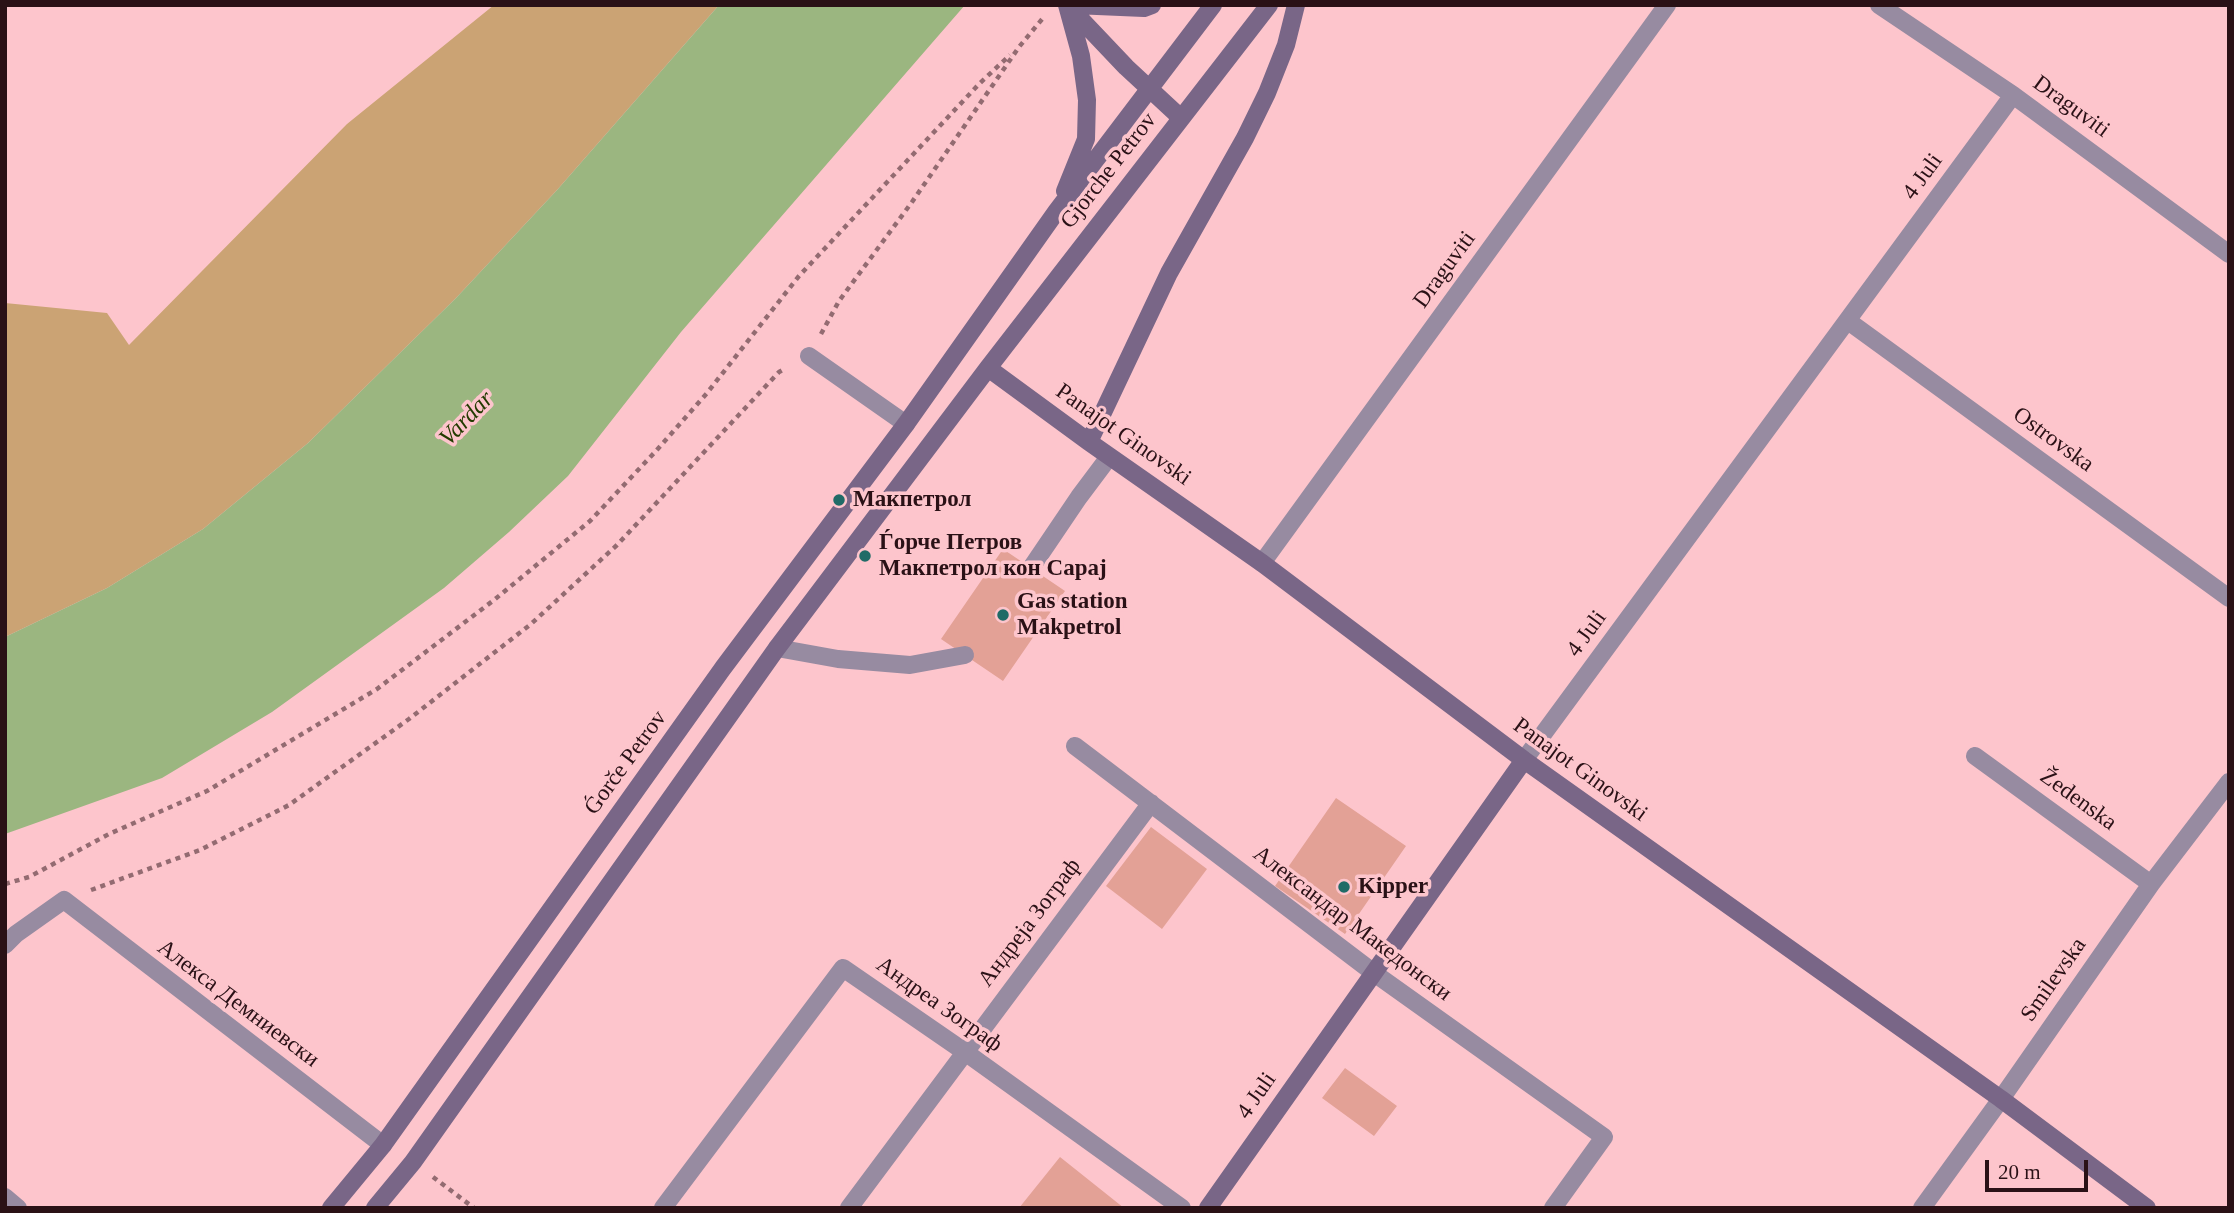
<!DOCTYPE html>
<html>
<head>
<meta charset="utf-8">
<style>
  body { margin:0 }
  #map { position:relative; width:2234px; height:1213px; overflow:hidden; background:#fdc5cc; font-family:Georgia,serif }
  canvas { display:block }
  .frame { position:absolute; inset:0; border:7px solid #2a1116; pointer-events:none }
  .scale { position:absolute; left:1985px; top:1160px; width:103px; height:32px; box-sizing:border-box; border:4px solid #2a1116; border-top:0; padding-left:9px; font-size:21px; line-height:24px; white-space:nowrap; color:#2a1116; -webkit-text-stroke:5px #fdc5cc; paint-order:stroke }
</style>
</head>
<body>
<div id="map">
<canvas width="2234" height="1213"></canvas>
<div class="frame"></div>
<div class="scale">20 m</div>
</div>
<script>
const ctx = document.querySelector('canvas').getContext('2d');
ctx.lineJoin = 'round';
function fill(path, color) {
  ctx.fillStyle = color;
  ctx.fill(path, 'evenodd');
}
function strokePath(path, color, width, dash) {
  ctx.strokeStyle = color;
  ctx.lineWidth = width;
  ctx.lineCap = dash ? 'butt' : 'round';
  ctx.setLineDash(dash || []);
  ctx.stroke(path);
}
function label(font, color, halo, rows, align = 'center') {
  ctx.font = font + ' Georgia,serif';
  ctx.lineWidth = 7;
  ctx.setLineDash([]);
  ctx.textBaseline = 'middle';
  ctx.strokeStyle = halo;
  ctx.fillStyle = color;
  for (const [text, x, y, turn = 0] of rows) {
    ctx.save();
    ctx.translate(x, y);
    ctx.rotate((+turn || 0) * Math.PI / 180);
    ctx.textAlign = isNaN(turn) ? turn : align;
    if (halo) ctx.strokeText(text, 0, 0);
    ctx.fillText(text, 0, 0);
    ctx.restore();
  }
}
const green = new Path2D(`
  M494,5h225l-162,185 -101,108 -148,145 -105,86 -96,59 -102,49v-334l102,10 22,32 218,-221z`);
const water = new Path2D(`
  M719,5h246l-284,327 -113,144 -59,56 -65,56 -172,124 -110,66 -157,56v-197l102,-49 96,-59 105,-86 148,-145 101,-108z`);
const building = new Path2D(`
  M1003,549l62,42 -62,90 -62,-42z
  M1336,798l70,48 -61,88 -70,-48z
  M1151,827l56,42 -45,60 -56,-43z
  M1345,1068l52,38 -23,30 -52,-38z
  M1060,1157l64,51h-105z`);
const path = new Path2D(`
  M821,334l18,-33 73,-99 107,-155 24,-29
  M5,884l24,-7 80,-43 98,-43 170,-102 117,-89 96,-79 65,-69 52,-59 92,-117 181,-193 30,-28
  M91,890l109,-40 89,-45 120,-86 122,-95 86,-79 162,-173 7,-4
  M433,1177l41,31`);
const lane = new Path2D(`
  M1031,568l48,-71 30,-40
  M777,648l61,11 72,6 55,-10`);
const street = new Path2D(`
  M1879,5l134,90 216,159
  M1848,321l381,277
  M809,356l97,68
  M1262,563l405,-558
  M1075,746l299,227 230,164 -51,71
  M1975,756l176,128
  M1524,760l489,-665
  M5,945l11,-11 48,-34 319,245
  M5,1197l13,11
  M663,1208l180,-240 122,84 217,156
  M849,1208l302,-405
  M1922,1208l79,-109 150,-215 78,-102`);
const secondary = new Path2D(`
  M1074,5l70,3 8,-3
  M1070,8l56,59 55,51
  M1065,191l21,-52 1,-39 -6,-44 -14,-51
  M988,368l101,74 173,121 262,197 477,339 146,109
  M1089,442l80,-169 76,-135 22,-45 19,-48 10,-40
  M331,1208l52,-63 340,-477 183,-244 150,-212 157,-207
  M375,1208l38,-46 364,-514 211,-280 281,-363
  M1208,1208l316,-448`);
const markers = [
  [839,500,7,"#206b67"],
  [865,556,7,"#206b67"],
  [1003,615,7,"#206b67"],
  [1344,887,7,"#206b67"]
];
const streetNames = [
  ["Draguviti",2071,107,36],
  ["Gjorche Petrov",1109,171,-52],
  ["4 Juli",1923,177,-54],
  ["Draguviti",1445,270,-54],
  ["Panajot Ginovski",1123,435,35],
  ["Ostrovska",2053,440,36],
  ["4 Juli",1587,634,-54],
  ["Ǵorče Petrov",626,763,-54],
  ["Panajot Ginovski",1580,770,36],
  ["Žedenska",2078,800,36],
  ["Андреја Зограф",1030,923,-53],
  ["Αлександар Македонски",1352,924,37],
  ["Smilevska",2054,980,-55],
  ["Алекса Демниевски",238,1004,37],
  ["Андреа Зограф",939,1005,35],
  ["4 Juli",1257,1096,-55]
];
const poiNames = [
  ["Макпетрол",853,500],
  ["Ѓорче Петров",879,543],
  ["Макпетрол кон Сарај",879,569],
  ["Gas station",1017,602],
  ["Makpetrol",1017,628],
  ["Kipper",1358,887]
];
const waterNames = [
  ["Vardar",467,419,-46]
];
fill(green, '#cba374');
fill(water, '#9bb680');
fill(building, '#e3a196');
strokePath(path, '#936b71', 4.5, [5, 5]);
strokePath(lane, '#978ba1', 18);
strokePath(street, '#978ba1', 18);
strokePath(secondary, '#796687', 18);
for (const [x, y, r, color] of markers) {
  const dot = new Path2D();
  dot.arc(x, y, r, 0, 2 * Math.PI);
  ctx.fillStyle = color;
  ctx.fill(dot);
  strokePath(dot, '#fdc5cc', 2.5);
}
label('23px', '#2a1116', '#fdc5cc', streetNames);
label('bold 23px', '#2a1116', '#fdc5cc', poiNames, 'left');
label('italic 24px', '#233b00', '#fdc5cc', waterNames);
</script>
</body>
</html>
